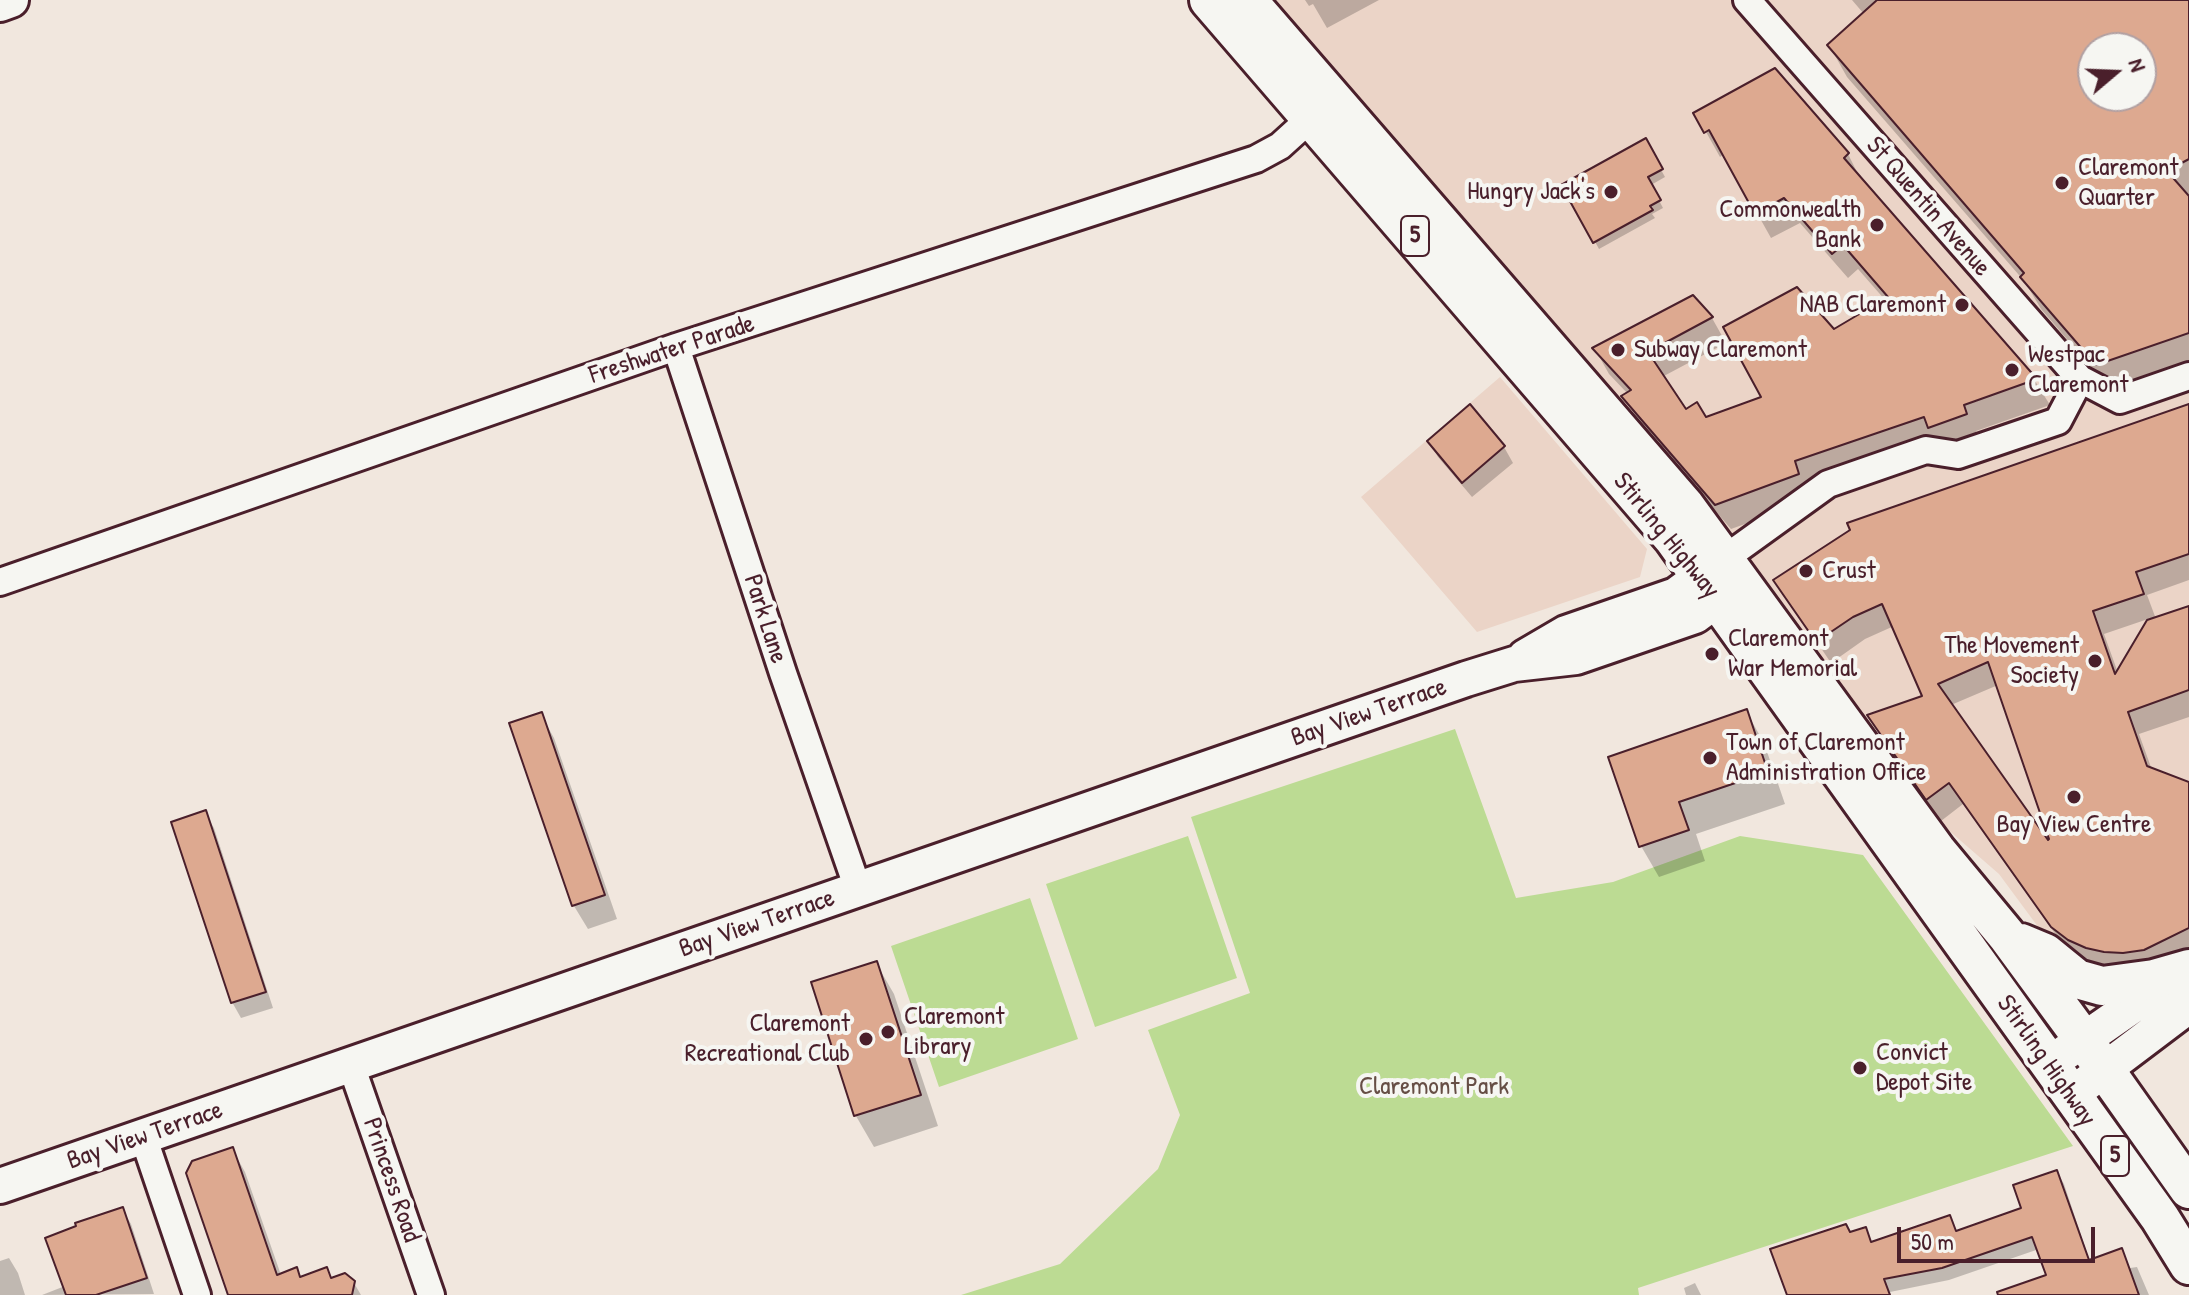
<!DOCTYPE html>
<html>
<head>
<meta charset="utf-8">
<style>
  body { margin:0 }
  #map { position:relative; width:2189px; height:1295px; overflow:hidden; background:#f1e7de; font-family:"Patrick Hand",sans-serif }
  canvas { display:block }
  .north { position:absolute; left:2077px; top:32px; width:80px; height:80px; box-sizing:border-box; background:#f6f6f2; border:2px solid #b1a0a2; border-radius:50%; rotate:71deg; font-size:22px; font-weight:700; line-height:32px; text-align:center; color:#4a1f2b }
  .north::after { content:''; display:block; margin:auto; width:28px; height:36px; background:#4a1f2b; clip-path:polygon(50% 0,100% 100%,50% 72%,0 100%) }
  .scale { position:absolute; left:1897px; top:1227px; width:198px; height:36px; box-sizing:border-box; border:4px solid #4a1f2b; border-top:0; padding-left:10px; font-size:24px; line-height:28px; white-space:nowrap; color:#4a1f2b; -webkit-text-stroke:6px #f6f6f2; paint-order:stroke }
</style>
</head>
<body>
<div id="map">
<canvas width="2189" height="1295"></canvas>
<div class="north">N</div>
<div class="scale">50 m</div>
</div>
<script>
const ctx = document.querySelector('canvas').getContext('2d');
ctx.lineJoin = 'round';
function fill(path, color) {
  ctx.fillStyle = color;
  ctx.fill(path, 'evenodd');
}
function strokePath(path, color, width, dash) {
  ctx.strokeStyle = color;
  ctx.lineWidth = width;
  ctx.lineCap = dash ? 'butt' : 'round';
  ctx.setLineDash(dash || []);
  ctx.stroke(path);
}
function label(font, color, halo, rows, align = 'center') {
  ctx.font = font + ' "Patrick Hand",sans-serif';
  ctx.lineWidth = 8;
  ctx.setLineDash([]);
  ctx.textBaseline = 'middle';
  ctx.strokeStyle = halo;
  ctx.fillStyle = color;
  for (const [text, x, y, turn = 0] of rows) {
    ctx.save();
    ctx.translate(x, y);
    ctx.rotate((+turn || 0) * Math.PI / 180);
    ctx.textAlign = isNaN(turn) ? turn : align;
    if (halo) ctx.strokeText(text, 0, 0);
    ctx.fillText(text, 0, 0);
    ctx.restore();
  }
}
const built = new Path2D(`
  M1265,0h924v947l-19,12 -59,18 -61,-34 -51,-69 -76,-66zM2093,48h48v48h-48z
  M1500,377l147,172 -7,28 -163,55 -116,-135z`);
const green = new Path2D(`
  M1455,729l61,169 97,-16 127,-46 123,19 210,291 -435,142 1,7h-678l99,-31 98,-95 22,-54 -32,-85 102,-37 -59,-176z
  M1188,836l49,142 -142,49 -49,-143z
  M1030,898l48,141 -139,48 -48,-141z`);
const shadow = new Path2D(`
  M1305,0h74l-52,28 -14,-24 -4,2z
  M1852,0h337v371l-73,25 -75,-87 -16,-27 -178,-205 -18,-32 35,-31zM2093,48h48v48h-48z
  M1696,114l152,40 13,26 174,201 15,24 -74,26 4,9 -249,89 -93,-108 -14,-25 4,-2 -19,-20 -14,-25 97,-52 20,21 14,25 -64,34 23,35 20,7 59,-21 70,-66 52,-31 -28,-32 -10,9 -48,-55 -29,15 -47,-84 -4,3z
  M1645,141l20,36 -14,8 12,23 -11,6 3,4 -56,31 -35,-64z
  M2189,406v174l-42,15 9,24 33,-11v109l-50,17 13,36 37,14v172l-52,19 -55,-13 -16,-13 -103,-145 -22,17 -59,-83 -12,-22 55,-19 -31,-71 -29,13 -34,24 -55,-82zM2151,618l-16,27 -17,28 -14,-39zM1998,685l53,155 -4,2 -96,-137z
  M1470,407l34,40 9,16 -41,34 -34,-40 -9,-15z
  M1746,711l18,32 21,61 -89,30 9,27 -46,16 -18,-31z
  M541,715l13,23 63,181 -29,10 -14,-23 -62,-181z
  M205,813l9,15 59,180 -32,10 -9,-16z
  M876,963l18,31 44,132 -64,21 -18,-31 -43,-132z
  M232,1149l13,23 36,103 20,4 26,-9 5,9 22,4 7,12h-128z
  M2057,1172l7,12 26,78 32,-11 8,17 7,-1 12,28h-148l47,-19 -9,-27 -90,31 -59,12 1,3h-102l61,-61 15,-4 8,14 76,-27 8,16 67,-23z
  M122,1209l9,15 23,70 -112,1 23,-9z
  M9,1258l9,15 7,22h-25v-34z
  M1695,1283l6,12h-15l-2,-7z`);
const building = new Path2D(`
  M1877,0h312v159l-22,12 22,25v137l-93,32 -76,-88 4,-4 -197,-228zM2093,48h48v48h-48z
  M1775,68l74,85 -5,5 193,221 -73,26 3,9 -39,14 -4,-11 -129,44 4,13 -84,31 -94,-109 10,-6 -39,-42 101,-53 20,22 -65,35 38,57 11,-7 9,15 55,-20 -38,-70 74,-40 37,42 54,-32 -45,-52 -11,9 -48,-56 -29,16 -46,-84 -5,3 -11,-20z
  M1646,138l17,31 -15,8 13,23 -11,6 3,4 -60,33 -32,-58z
  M1470,404l35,42 -43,37 -35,-42z
  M2189,404v150l-53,18 8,22 -51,17 22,63 32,-54 42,-14v84l-61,22 19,54 42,16v146l-45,22 -21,3 -19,-1 -18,-4 -18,-8 -17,-13 -102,-144 -23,17 -59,-85 55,-19 -40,-92 -29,13 -37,25 -43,-62 77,-50 -3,-7zM1988,662l61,177 -1,1 -110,-156z
  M1747,709l21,63 -89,30 10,28 -50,17 -31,-90z
  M542,712l63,183 -33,11 -63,-183z
  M206,810l60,182 -35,11 -60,-181z
  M877,961l44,134 -67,21 -43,-134z
  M233,1147l44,128 20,-8 3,10 27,-10 4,11 14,-5 10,8 -3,14h-124l-42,-122 6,-12z
  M2057,1170l32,90 33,-12 17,47h-141l-1,-3 49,-17 -14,-38 -90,31 -58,11 6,16h-103l-17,-46 76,-25 4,8 16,-5 5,15 79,-27 6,16 65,-23 -8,-23z
  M123,1207l24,71 -51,17h-30l-21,-57 31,-12 -1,-3z`);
const minor = new Path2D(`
  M1747,0l333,379 40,21 69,-24
  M676,347l107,326 75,216
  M1724,559l104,-75 98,-34 32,5 100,-34 22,-42
  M0,582l676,-235 580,-188 24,-13 43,-39
  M351,1065l80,230
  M143,1136l54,159`);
const major = new Path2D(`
  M0,4l11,-4
  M1525,657l41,-24 110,-38 48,-35
  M2049,1064l109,-76 22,-6
  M2084,1085l94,-71 11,-33
  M0,1186l1466,-507 48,-15 62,-7 119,-41 42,-31`);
const highway = new Path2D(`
  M1209,0l464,538 487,680 29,47
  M1247,0l438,506 251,344 72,87 75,102 106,150
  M2021,943l24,10 32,26 25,7 52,-7 35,-10`);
const markers = [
  [2062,183,8,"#4a1f2b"],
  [1611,192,8,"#4a1f2b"],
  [1877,225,8,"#4a1f2b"],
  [1962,305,8,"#4a1f2b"],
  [1618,350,8,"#4a1f2b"],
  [2012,370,8,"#4a1f2b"],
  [1806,571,8,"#4a1f2b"],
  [1712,654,8,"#4a1f2b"],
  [2095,661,8,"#4a1f2b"],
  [1710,758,8,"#4a1f2b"],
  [2074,797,8,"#4a1f2b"],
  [888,1032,8,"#4a1f2b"],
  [866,1039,8,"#4a1f2b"],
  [1860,1068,8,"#4a1f2b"]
];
const shields = [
  [1415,236,28],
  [2115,1156,28]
];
const shieldNames = [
  ["5",1415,236],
  ["5",2115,1156]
];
const poiNames = [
  ["Claremont",2078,168],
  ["Quarter",2078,198],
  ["Hungry Jack's",1595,192,"right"],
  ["Commonwealth",1861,210,"right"],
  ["Bank",1861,240,"right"],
  ["NAB Claremont",1946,305,"right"],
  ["Subway Claremont",1634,350],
  ["Westpac",2028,355],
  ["Claremont",2028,385],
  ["Crust",1822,571],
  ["Claremont",1728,639],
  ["War Memorial",1728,669],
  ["The Movement",2079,646,"right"],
  ["Society",2079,676,"right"],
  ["Town of Claremont",1726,743],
  ["Administration Office",1726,773],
  ["Bay View Centre",2074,825,"center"],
  ["Claremont",904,1017],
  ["Library",904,1047],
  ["Claremont",850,1024,"right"],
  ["Recreational Club",850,1054,"right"],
  ["Convict",1876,1053],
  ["Depot Site",1876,1083]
];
const streetNames = [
  ["St Quentin Avenue",1928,207,49],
  ["Freshwater Parade",672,350,-18],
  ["Stirling Highway",1666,536,51],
  ["Park Lane",765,619,72],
  ["Bay View Terrace",1369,713,-19],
  ["Bay View Terrace",757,924,-19],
  ["Stirling Highway",2046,1061,55],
  ["Bay View Terrace",145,1136,-19],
  ["Princess Road",391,1180,71]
];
const parkNames = [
  ["Claremont Park",1434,1087]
];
fill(built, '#ebd4c7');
fill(green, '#bcdb93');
fill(shadow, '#0003');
fill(building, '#dda990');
strokePath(building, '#4a1f2b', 2);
strokePath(minor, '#4a1f2b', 32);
strokePath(major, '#4a1f2b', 40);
strokePath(highway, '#4a1f2b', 44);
strokePath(minor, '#f6f6f2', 26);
strokePath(major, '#f6f6f2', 34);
strokePath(highway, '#f6f6f2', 38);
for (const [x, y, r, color] of markers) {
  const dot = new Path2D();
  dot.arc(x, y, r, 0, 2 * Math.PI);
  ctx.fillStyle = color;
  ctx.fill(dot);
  strokePath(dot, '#f6f6f2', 3);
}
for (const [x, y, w] of shields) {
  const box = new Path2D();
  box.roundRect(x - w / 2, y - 20, w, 40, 6);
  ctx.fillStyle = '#f6f6f2';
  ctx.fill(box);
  strokePath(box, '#4a1f2b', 2);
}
label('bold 24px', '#4a1f2b', null, shieldNames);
label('26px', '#4a1f2b', '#f6f6f2', poiNames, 'left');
label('26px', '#4a1f2b', '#f6f6f2', streetNames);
label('26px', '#664e45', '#f6f6f2', parkNames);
</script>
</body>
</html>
